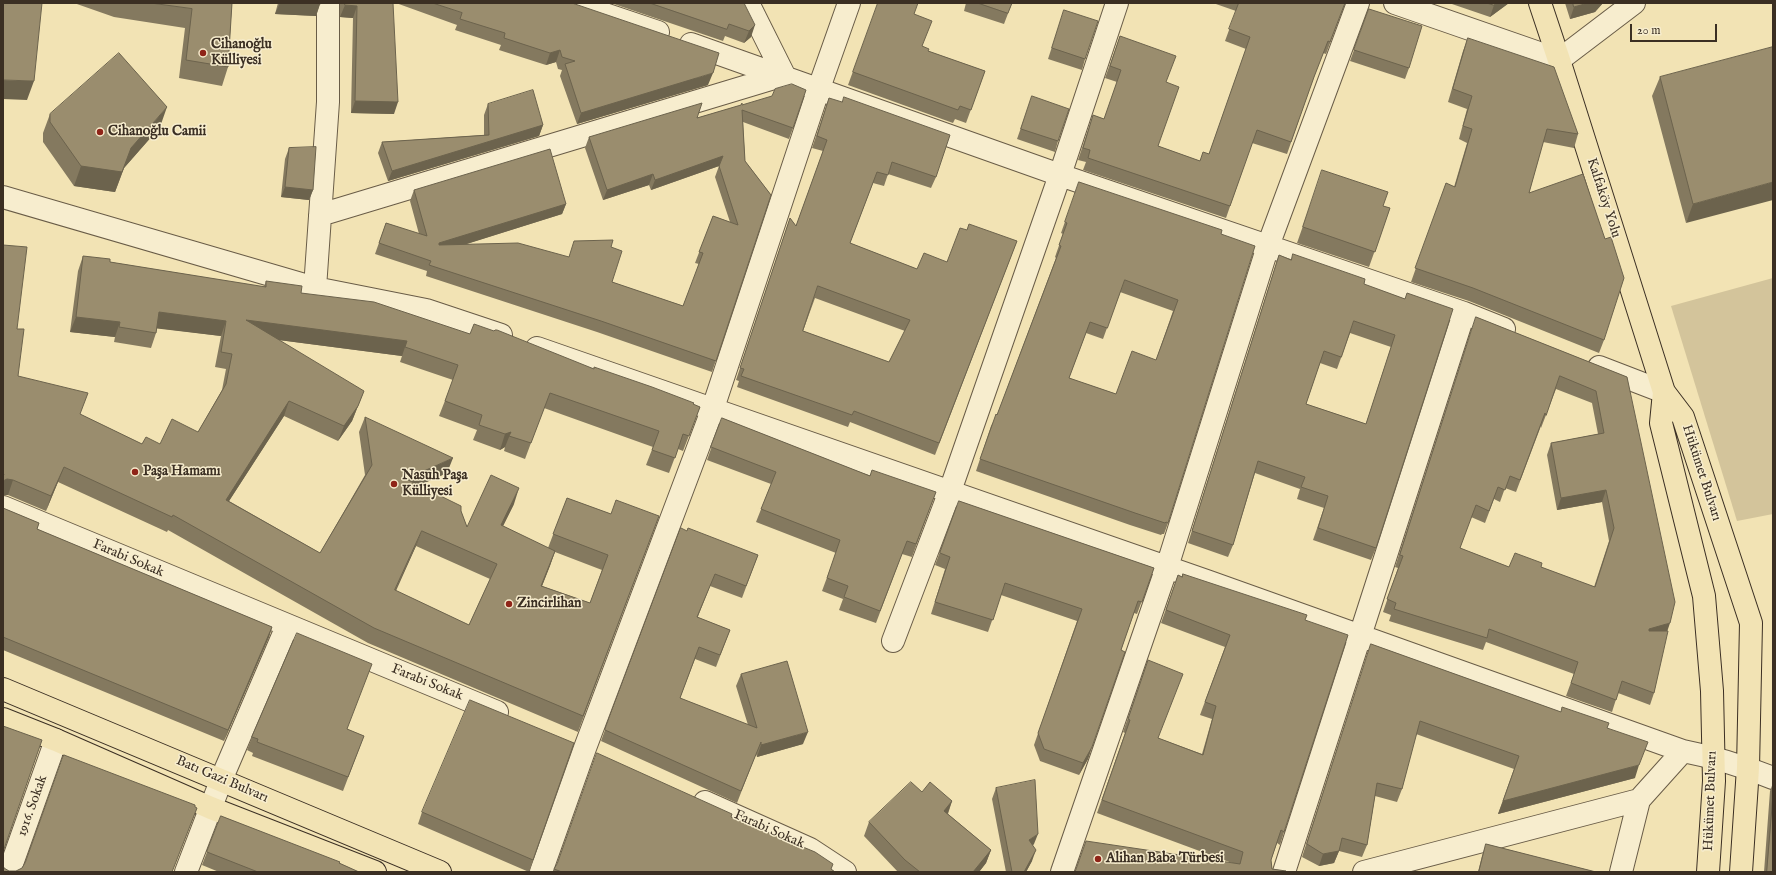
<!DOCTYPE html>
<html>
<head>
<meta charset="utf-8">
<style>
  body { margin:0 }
  #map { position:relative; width:1776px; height:875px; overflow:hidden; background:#f2e3b4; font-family:"IM FELL English",serif }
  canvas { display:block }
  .frame { position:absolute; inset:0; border:4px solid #3b2f23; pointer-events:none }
  .scale { position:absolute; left:1630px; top:24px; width:87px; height:18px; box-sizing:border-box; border:2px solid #3b2f23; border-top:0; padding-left:5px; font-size:12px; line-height:14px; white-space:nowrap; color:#3b2f23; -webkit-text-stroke:3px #f7edce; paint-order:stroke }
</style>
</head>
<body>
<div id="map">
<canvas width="1776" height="875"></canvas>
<div class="frame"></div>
<div class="scale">20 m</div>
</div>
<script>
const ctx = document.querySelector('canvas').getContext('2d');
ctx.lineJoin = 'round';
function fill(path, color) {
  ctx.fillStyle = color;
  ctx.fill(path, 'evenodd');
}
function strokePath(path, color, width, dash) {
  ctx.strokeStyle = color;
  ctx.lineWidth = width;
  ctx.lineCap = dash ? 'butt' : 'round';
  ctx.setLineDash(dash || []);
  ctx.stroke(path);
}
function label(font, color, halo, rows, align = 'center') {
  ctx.font = font + ' "IM FELL English",serif';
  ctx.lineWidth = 3;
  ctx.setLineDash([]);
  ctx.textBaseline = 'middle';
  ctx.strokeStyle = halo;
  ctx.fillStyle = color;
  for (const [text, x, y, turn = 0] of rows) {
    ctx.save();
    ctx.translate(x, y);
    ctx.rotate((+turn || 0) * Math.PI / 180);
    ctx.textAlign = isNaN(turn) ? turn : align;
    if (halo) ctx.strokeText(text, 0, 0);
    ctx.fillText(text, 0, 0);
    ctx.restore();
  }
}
const green = new Path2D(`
  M1773,278v236l-36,7 -66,-215z`);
const minor = new Path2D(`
  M572,3l86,29
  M1395,3l164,57 75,-57
  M691,44l369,131 404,138 40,16
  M3,197l312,91 111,22 75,25
  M320,215l464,-140 -36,-72
  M315,288l13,-186v-99
  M537,348c383,131 765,266 1146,403 31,6 60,15 90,27
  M1599,367l65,25
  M3,507l494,205
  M893,641l57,-150 110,-316 57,-172
  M705,802l105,47 35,23
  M9,872l47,-132
  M186,872l38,-99 63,-147
  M541,872l44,-124 128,-340 106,-320 30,-85
  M1062,872l105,-305 101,-321 90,-243
  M1284,872l180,-559
  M1364,872l275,-72
  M1621,872l18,-72 44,-49`);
const major = new Path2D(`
  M1540,3l19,57 105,332 19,25 68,206 -3,145 -7,104
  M1664,392l-3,31 43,173 8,95 2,90 -6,91
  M3,689l437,183
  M3,719l53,21 155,68 164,64`);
const wall = new Path2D(`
  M74,3h158l-4,64 -6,19 -43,-8 6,-50 -71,-11z
  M278,3h42v1l-4,12 -41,-2z
  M340,3h53l1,111 -43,-1 2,-95 -13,-1z
  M396,3h176l136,82 -131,39 -17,-48 2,-6 -4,-1 -2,-7 -10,3 -47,-15 2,-5 -46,-15 2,-5z
  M611,3h133l7,34 -7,6 -19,-7 -2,5z
  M878,3l36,11 8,32 6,5 57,20 -19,52 -11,-4 -2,4 -105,-38z
  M966,3h46l-8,21 -40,-13z
  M1213,3h132l-19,51 -3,-1 -12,32 -24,69 -35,-11 -26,75 -143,-48 3,-8 -8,-2 15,-45 11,4 13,-37 -12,-4 15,-42 46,46 -8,64 42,15 9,-7 37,-105 -21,-8 11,-30z
  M1449,3h60l-19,14z
  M1565,3h38l-8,9 -25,7z
  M1369,9l40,59 -4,11 -55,-18z
  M1064,10l21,49 -3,11 -34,-11z
  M1468,38l110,96 -4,14 -31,-6 -14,51 75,147 -5,13 -130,-52 -58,-19 35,-99 8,4 13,-44 -8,-4 8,-30 -19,-7 15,-51z
  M1773,47l-87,176 -34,-127 8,-19z
  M1032,96l26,45 -3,11 -38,-13z
  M829,98l107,79 -5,11 -43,-14 -4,12 -11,-3 -23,60 67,26 30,-7 20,-32 50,11 -82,214 -85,-33 -2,5 -111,-40 2,-6 -3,-1 54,-162 6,8 27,-75 -11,-3zM815,298l90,33 -16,31 -86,-31z
  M488,104l55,21 -4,11 -151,45 -10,-28 4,-11 102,-7v-20z
  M742,105l51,23 -4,11 -46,-17 2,39 26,34 -59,177 -115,-40 -171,-56 1,-5 -52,-17 11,-31 33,11 -9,-33 4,-11 152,14 -4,10 -96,30 102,13 43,-10 1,35 71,24 16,-42 -4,-1 18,-47 17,6 -15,-45 4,-11 -68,24 -2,-5 -46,15 -18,-52 4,-11 108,-19z
  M50,114l110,13 -36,41 -9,24 -41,-6 -31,-44v-9z
  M289,148l24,42 -4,10 -28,-3 4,-38z
  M1079,182l142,52 -53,289 -4,11h-2l-1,1 -31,-10 -154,-54 15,-45 6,-11 59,-157 -1,-1 8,-23 -2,-1zM1120,292l53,19 -17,49 -40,34 -47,-16 17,-45 17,6z
  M1317,186l73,22 -21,59 -72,-24z
  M3,245l14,84 1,47 62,38 62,30h18l38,-12 24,-42 4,-21 -11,-2 6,-31 -64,-8 -1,5 -5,15 -37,-6 1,-5 -45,-5 8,-61 5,-15 27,6 154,25 2,-6 35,12 169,41 124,35 106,38 -17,44 -5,-2 -9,24 -23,-8 7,-18 -109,-39 -19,51 -21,-8 1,-4 -5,3 -27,-10 4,-10 -38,-14 14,-36 -53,-18 2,-6 -123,-16 79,66 -6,15 -14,20 -54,-25 -55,85 91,52 45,-78 -6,-43 6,-15 82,56 -28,12 42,26 6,16 47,-23 -11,22 45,22 19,-50 44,16 48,2 -81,216 -210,-89 -200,-113 -1,2 -109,-50 -12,29 -38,-16h-5zM416,546l74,33 -21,46 -73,-34zM555,552l47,18 -12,33 -48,-17z
  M1279,255l126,44 -29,249 -5,12 -58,-20 11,-32 -27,-9 3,-10 -45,-16 -22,72 -5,12 -40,-14 87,-276zM1350,333l41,14 -25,77 -60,-20 14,-41 17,6z
  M1476,317l151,60 40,254 -13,62 -4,12 -32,-12 -6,19 -46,-16 8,-22 -88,-32 -3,8 -94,-29 2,-6 -8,-3 15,-44 -3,-1zM1556,389l36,14 6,31 -47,9 -4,12 10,55 45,-8 7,39 -15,46 -53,-20h-32l-49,-19 11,-31 14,6 9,-24 6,3 5,-14 11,4 25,-66v2z
  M722,418l148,58 66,16 -24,65 -10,-3 -26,69 -37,-13 4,-11 -21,-8 14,-38 -80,-31 15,-38 -64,-24z
  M959,501l195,67 -17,46 -3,-1 -13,37 -33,109 -9,16 -39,-14 -6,-16 43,-124 -76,-26 -13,37 -57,-18 14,-45 -10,-4z
  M3,508l36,15 -2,6 235,98 -3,10 -45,104 -221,-91z
  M687,531l71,24 -16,43 -32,-12 -13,31 33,13 -14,37 -21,-8 -15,39 68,27 -12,-39 5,-12 62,70 -46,13 -1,-3 -19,49 -136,-62 4,-11z
  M1178,575l127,45 -21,212 -4,13 -3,-2 -6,17 1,9 14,2v1h-211l157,-9 -135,-50 28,-80 -2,-1 25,-72 10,78 44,16 10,-35 -12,-4 25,-68 -64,-24z
  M1371,644l190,68 46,16 28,50 -137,36 16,-45 -98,-35 -14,55 -5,13 -22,-6 -8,49 -5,12 -23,-6 -5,12 -15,3 -17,-9z
  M347,729l17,7 -21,55 -91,-35 1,-3 -6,-3 5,-13z
  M574,743l-45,129 -111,-48 4,-12z
  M1773,783v89h-9l6,-81z
  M996,788l38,56 -1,1 -1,16 -6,11h-20l-14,-73z
  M922,792l30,9 -4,13 43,36 -5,13 -7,9h-81l-34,-36 5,-14z
  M221,816l118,47 20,9h-140l-17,-7z
  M731,817l100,52 4,3h-282l1,-3z
  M1486,844l110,28h-118l4,-16z`);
const shadedWall = new Path2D(`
  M280,3h8l32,1 -4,12 -41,-2z
  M1497,3h12l-19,14 4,-12z
  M1588,3h15l-8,9 -25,7 4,-12z
  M345,5l12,1 -4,12 -13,-1z
  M755,25l-4,12 -7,6 5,-12z
  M560,50l-4,12 -10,3 4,-12z
  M713,73l-5,12 -131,39 4,-11z
  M3,80l31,1 -7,19 -24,-1z
  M355,101l43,1 -4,12 -43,-1z
  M167,107l-7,20 -36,41 -9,24 -41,-6 7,-20 50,-18z
  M543,125l-4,11 -151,45 4,-10z
  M723,156l-4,10 -68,24 4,-10z
  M653,174l-4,11 -46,15 4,-10z
  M1773,182v18l-87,23 7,-19z
  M285,187l28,3 -4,10 -28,-3z
  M566,204l-4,10 -127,40 4,-11z
  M159,312l67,9 -5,15 -68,-8z
  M76,317l44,5 -5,15 -45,-5z
  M246,320l161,21 -5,15 -162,-21z
  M364,391l-12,30 -14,20 6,-15z
  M289,401l-5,15 -64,99 6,-15z
  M511,432l-6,15 -5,3 5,-16z
  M453,458l-6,15 -47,21 6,-15z
  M64,467l-6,15 -12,29 5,-15z
  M7,479l6,1 -5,15h-5v-14z
  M519,488l-5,16 -18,36 5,-15z
  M1606,490l-4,12 -45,8 4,-12z
  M422,531l-6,15 -27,59 6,-15z
  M555,551l-5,15 -14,35 5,-15z
  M715,574l-5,12 -17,43 4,-12z
  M1670,623l-4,12 -22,6 5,-12z
  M272,627l-3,10 -45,104 4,-11z
  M808,732l-5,12 -46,13 4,-12z
  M1092,747l-4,12 -9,16 4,-12z
  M1639,765l-4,13 -137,36 5,-13z
  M952,801l-5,14 -3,-4z
  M197,808l-5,12 -20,52z
  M1038,834l-4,10 -9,7 4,-11z
  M991,850l-5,13 -7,9h-6z
  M1036,850l-4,11 -6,11h-2z
  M1339,851l-5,12 -15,3 4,-12z`);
const building = new Path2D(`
  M3,3h39l-8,78 -31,-1z
  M151,3h81l-4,64 -42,-7 6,-51z
  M288,3h32v1z
  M345,3h48l5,99 -43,-1 2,-95 -12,-1z
  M433,3h139l147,50 -6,20 -132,40 -16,-49 10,-3 -13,-4 -2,-7 -10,3 -46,-15 1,-5 -45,-14 2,-6z
  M650,3h94l11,22 -6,6 -20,-7 -2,5z
  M878,3h40l-4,11 18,7 -10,25 7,3 -1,2 57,20 -14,39 -11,-4 -2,4 -105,-38z
  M978,3h34l-4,10z
  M1239,3h106l-15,39 -2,-1 -14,36 -23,65 -34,-12 -27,76 -142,-48 2,-8 -7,-2 10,-33 11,4 17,-49 -11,-4 10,-30 56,20 -10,26 13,5 -21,59 42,15 3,-9 6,2 41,-117 -21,-8z
  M1487,3h10l-3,2z
  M1573,3h15l-14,4z
  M1369,9l53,17 -13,42 -55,-18z
  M1064,10l34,11 -13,38 -33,-11z
  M1468,38l86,29 24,67 -31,-5 -18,64 54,-19 22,65 6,-2 13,41 -20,62 -131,-52 -58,-20 31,-85 9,4 17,-58 -9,-3 9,-30 -19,-7z
  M1773,47v135l-80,22 -33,-127z
  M119,53l48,54 -36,41 -9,24 -41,-6 -31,-44v-8z
  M792,84l14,6 -13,38 -51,-18 3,51 26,34 -55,166 -115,-40 -172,-56 2,-4 -52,-18 7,-20 41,13 -13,-46 136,-41 16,55 -127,39v2l79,-2 51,14 5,-16 39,-1 -2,7 11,4 -10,31 71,24 20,-53 -4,-1 14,-36 25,9 -19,-59 4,-10 -68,24 -2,-6 -46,16 -18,-53 113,-34 -5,15 44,-13 1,-2v2l30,-9 3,-7z
  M533,90l10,35 -151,46 -10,-29 107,-7 -1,-31z
  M1032,96l37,13 -11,32 -37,-12z
  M844,97l106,38 -14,42 -44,-15 -4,13 -11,-3 -27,71 67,26 7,-16 23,9 13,-34 7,2 2,-6 48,17 -78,202 -85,-32 -2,4 -111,-39 3,-7 -4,-1 50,-150 6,8 31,-86 -10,-4 12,-38 13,4zM818,286l92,34 -21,42 -86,-31z
  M316,147l-3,43 -28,-3 4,-39z
  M1322,170l66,22 -5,14 7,2 -15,44 -72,-25z
  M1079,182l143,48 -1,4 34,12 -87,277 -2,-1 -1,1 -30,-10 -155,-54 16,-45 1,1 64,-169 -2,-1 8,-22 -2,-1zM1125,280l53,20 -22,60 -24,-9 -16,43 -47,-16 21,-56 17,6z
  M3,245l24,2 -10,82h7l-6,47 70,17 -8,21 62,30 4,-7 14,7 12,-25 26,13 28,-48 6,-30 -11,-2 5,-31 -67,-9 -3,21 -37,-6 1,-5 -44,-5 7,-61 27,3v3l156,25v-6l36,5 -1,7 73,9 96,32 4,-10 20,7 1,-1h2l97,39v-2l58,20 42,16 -1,1 7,3 -11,29 -6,-2 -8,24 -23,-8 7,-19 -109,-38 -19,50 -22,-7 2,-4 -6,2 -26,-9 3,-10 -37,-14 13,-36 -53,-18 2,-6 -161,-21 118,71 -6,15 -14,20 -55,-25 -63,99 94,53 52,-88 -7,-48 88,41 -47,21 55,27v5l6,16 24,-52 28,13 -18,37 54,26 -14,35 49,17 18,-48 -55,-21 14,-36 44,16 5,-14 43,16 -76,200 -209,-88 -201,-113 -1,2 -108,-50 -13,29 -38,-16 -6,-1 -4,2v-4l1,-3h-1zM422,531l75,33 -28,61 -74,-35z
  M1293,254l72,25 -1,5 41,15 2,-6 46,16 -77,239 -58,-20 10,-32 -27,-9 4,-10 -47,-16 -25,84 -41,-14 87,-276 12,5zM1354,321l41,14 -29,89 -60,-20 18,-53 17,6z
  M1476,317l151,60 48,225 -5,21 -21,6v2h19l-14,62 -32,-12 -6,19 -45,-17 7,-21 -89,-33 -2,9 -93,-29 2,-6 -9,-4 16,-43 -3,-1zM1560,376l36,15 8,42 -53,10 10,55 45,-8 8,38 -19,59 -54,-20 1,-4 -27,-10 -6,14 -49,-19 16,-43 13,6 9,-24 7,3 5,-14 10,4 25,-67 1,2z
  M722,418l148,58 2,-6 64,22 -20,52 -9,-3 -27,70 -36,-14 4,-11 -21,-8 13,-38 -79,-31 15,-37 -65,-25z
  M959,501l195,67 -12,34 -4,-1 -17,49 4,2 -33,95 -9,16 -39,-14 -6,-16 44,-124 -77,-26 -12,37 -58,-18 15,-45 -10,-4z
  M3,508l36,15 -2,6 235,98 -44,103 -225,-93z
  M681,528l6,3 1,-3 70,27 -12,31 -31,-12 -18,43 33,13 -10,25 -21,-8 -19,51 77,30 -16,-54 46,-13 21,71 -47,13v-3l-20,49 -136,-61z
  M1183,574l124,41 -2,5 43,15 -64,197 -3,-2 -10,30 1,9 14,2 -2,1h-209l11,-31 154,23 3,-12 -141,-52 28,-80 -2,-1 20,-59 35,14 -25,64 45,17 13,-49 -11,-4 25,-67 -64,-25 12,-35 4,2z
  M297,633l75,31 -25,65 17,7 -16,41 -91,-35 1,-3 -6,-2z
  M1371,644l190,68 1,-5 47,16 -2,5 41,14 -9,23 -136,36 16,-45 -99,-35 -18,68 -25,-6 -10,62 -25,-7 -3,13 -16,3 -16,-10z
  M470,700l104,43 -41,117 -111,-48z
  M3,726l39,14 -39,112z
  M597,753l135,61 -1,3 84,35 18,12 -2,5 4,3h-273l-8,-3 3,-5z
  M64,755l131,50v2l2,1 -25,64h-169v-7l1,3 5,3h7l6,-3 3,-5z
  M1035,780l3,54 -9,6 7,10 -12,22h-12l-16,-84z
  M911,782l11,10 8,-10 22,19 -8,10 47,39 -18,22h-53l-15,-12 -36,-38z
  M1773,795v77h-6z
  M221,816l119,46 -1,1 20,9h-101l-51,-20z
  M1486,844l110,28h-117z`);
const markers = [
  [203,53,4,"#8f2418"],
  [100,132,4,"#8f2418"],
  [135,472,4,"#8f2418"],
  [394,484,4,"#8f2418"],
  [509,604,4,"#8f2418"],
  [1098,859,4,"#8f2418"]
];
const poiNames = [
  ["Cihanoğlu",211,45],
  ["Külliyesi",211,61],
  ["Cihanoğlu Camii",108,132],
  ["Paşa Hamamı",143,472],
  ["Nasuh Paşa",402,476],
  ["Külliyesi",402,492],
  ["Zincirlihan",517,604],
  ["Alihan Baba Türbesi",1106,859]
];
const streetNames = [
  ["Kalfaköy Yolu",1603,198,72],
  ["Hükümet Bulvarı",1701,473,72],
  ["Farabi Sokak",128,559,23],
  ["Farabi Sokak",427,683,22],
  ["Batı Gazi Bulvarı",222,780,23],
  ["Hükümet Bulvarı",1711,801,-88],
  ["1916. Sokak",33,806,-70],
  ["Farabi Sokak",769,830,24]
];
fill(green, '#d3c49b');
strokePath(minor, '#695c47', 24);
strokePath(major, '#3b2f23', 24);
strokePath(minor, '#f7edce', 22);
strokePath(major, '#f2e3b4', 22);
fill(wall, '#84795f');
fill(shadedWall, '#6c634d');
fill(building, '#9a8d6e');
strokePath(building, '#6c634d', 1);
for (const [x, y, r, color] of markers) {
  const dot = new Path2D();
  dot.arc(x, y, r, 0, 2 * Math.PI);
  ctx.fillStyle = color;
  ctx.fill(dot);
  strokePath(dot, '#f7edce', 1.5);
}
label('bold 14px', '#3b2f23', '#f7edce', poiNames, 'left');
label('14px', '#3b2f23', '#f7edce', streetNames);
</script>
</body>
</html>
